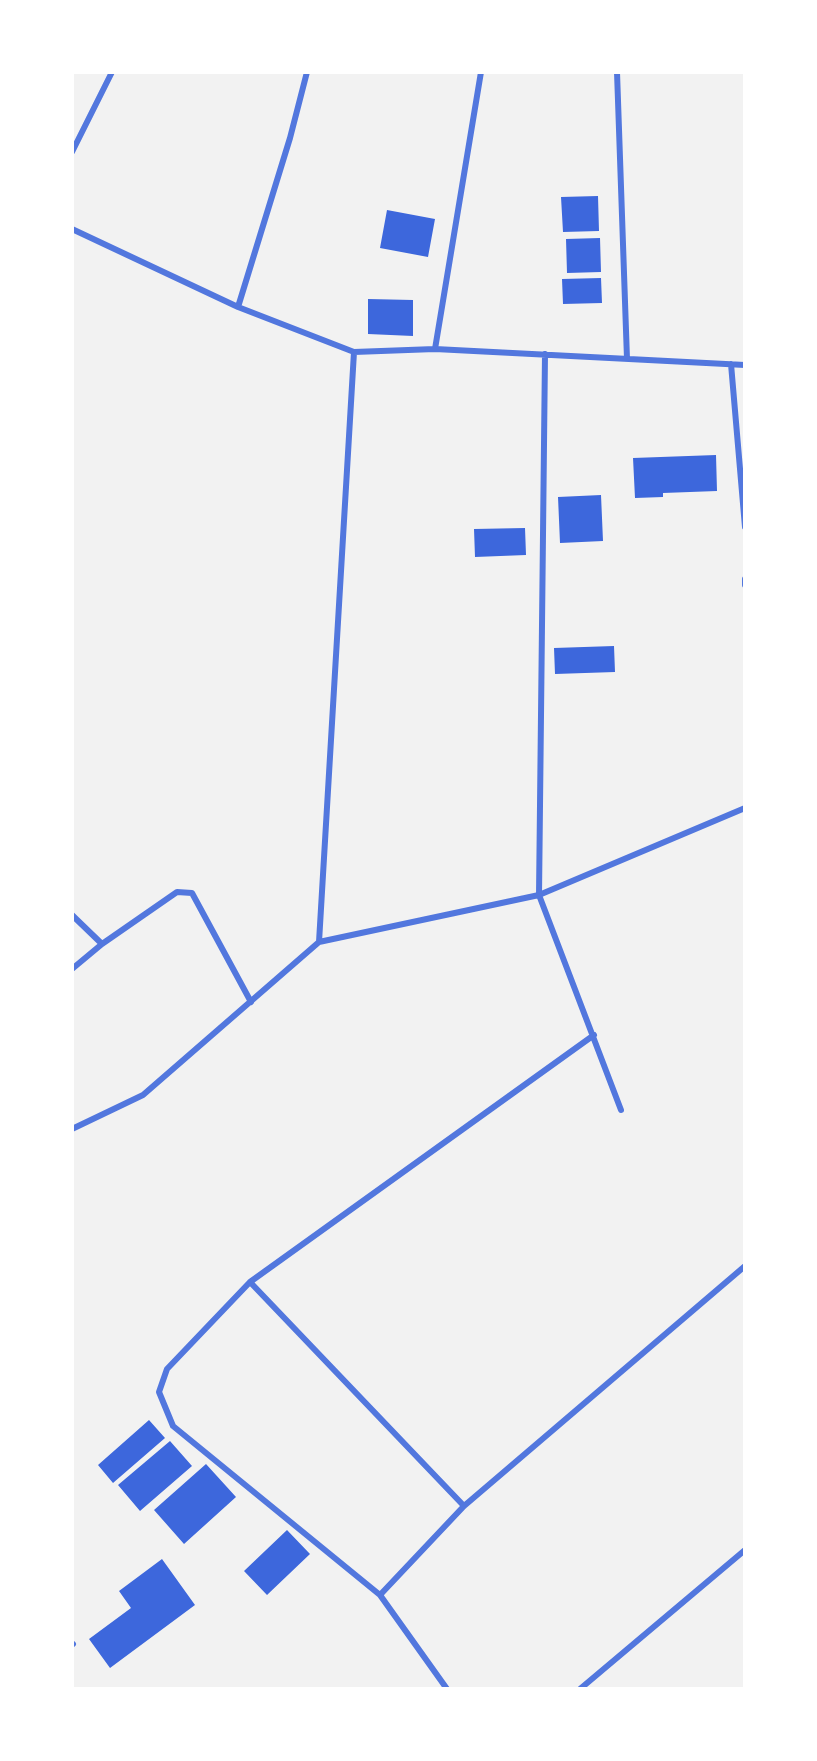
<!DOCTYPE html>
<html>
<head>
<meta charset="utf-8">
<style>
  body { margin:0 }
  #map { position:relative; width:817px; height:1761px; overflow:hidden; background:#f2f2f2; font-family:"Fira Sans Condensed",sans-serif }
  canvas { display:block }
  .frame { position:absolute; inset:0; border:74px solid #fff; pointer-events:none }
</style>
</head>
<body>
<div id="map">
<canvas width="817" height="1761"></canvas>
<div class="frame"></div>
</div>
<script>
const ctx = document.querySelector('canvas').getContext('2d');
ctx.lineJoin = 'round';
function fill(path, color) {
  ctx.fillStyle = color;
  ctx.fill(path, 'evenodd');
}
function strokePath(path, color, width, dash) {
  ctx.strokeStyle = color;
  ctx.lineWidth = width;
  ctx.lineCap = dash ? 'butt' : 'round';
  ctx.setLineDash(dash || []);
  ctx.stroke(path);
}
const building = new Path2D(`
  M598,196l1,35 -36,1 -2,-35z
  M387,210l48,9 -7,38 -48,-9z
  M600,238l1,34 -34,1 -1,-34z
  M601,278l1,25 -39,1 -1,-25z
  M368,299l45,1v36l-45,-2z
  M716,455l1,36 -54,2v4l-28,1 -2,-40z
  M601,495l2,46 -43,2 -2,-46z
  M525,528l1,27 -51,2 -1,-28z
  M614,646l1,26 -60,2 -1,-26z
  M149,1420l16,18 -52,45 -15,-18z
  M170,1441l22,25 -52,45 -22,-26z
  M206,1464l30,33 -52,47 -30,-34z
  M287,1530l23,24 -43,41 -23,-24z
  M162,1559l33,46 -85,63 -21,-29 42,-31 -12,-17z`);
const minor = new Path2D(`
  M617,72l10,287
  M72,152l40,-80
  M72,229l166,78 116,45 81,-3 310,16
  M238,307l52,-169 17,-66
  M435,349l46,-277
  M545,354l-6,541 82,215
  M731,364l14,163
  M745,579v6
  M72,915l30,29
  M319,942l35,-590
  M72,969l30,-25 75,-52 15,1 59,109
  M72,1129l71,-34 176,-153 220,-47 206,-87
  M250,1282l214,224
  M380,1595l84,-89 281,-240
  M72,1645l1,-1
  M447,1689l-67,-94 -207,-169 -14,-34 8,-23 83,-87 344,-247
  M580,1689l165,-139`);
fill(building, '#3d67dc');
strokePath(minor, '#5277de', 6);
</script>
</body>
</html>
